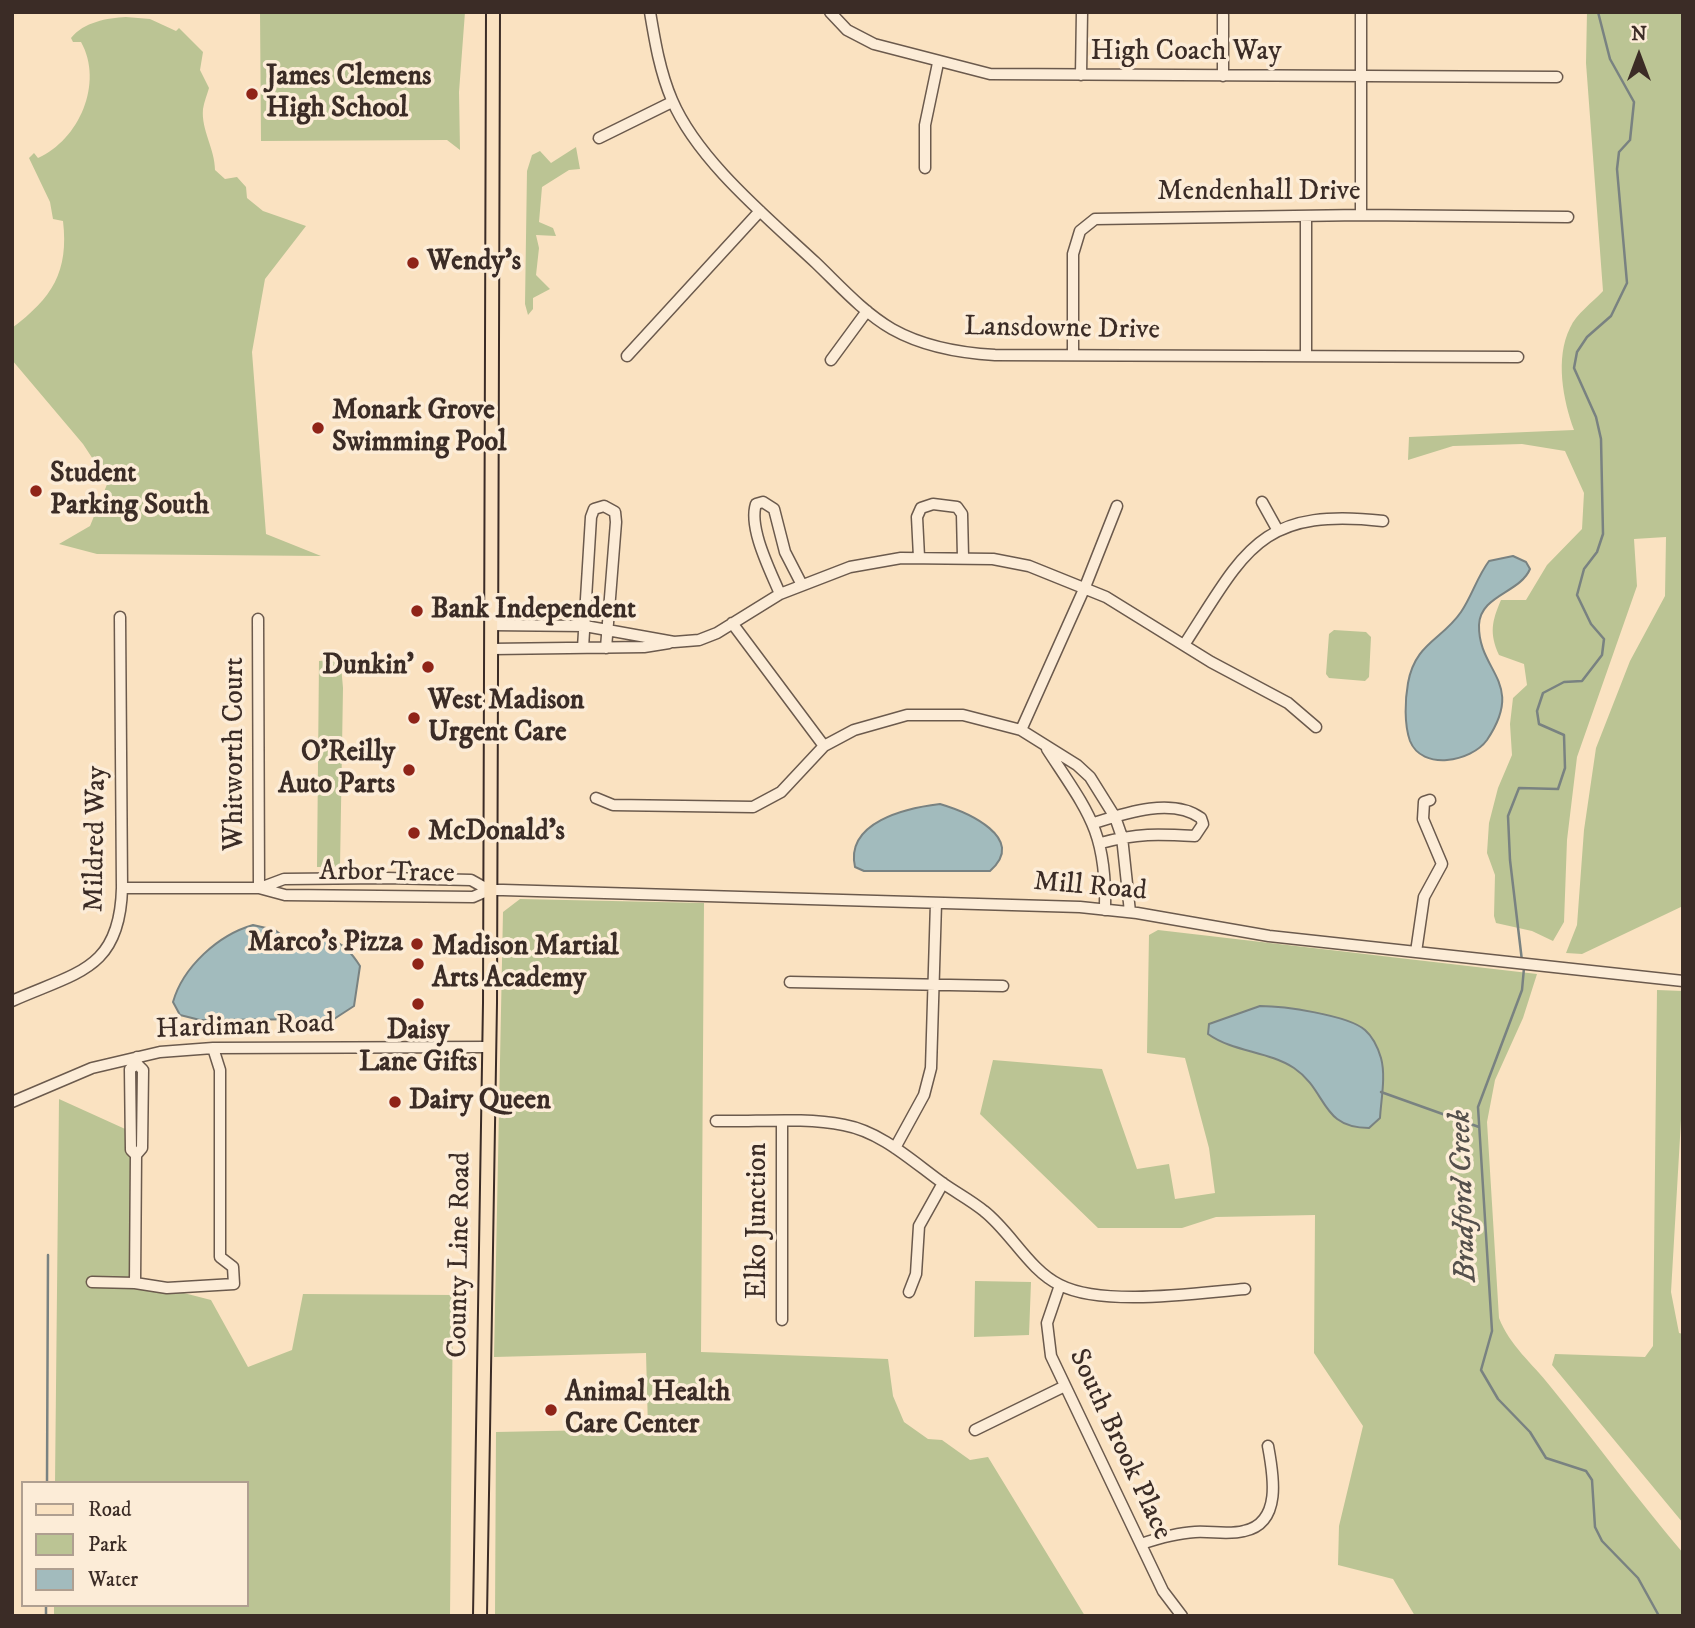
<!DOCTYPE html>
<html>
<head>
<meta charset="utf-8">
<style>
  body { margin:0 }
  #map { position:relative; width:1695px; height:1628px; overflow:hidden; background:#fae2c1; font-family:"IM FELL DW Pica",serif }
  canvas { display:block }
  .frame { position:absolute; inset:0; border:14px solid #3b2c26; pointer-events:none }
  .legend { position:absolute; left:21px; top:1481px; width:228px; height:126px; box-sizing:border-box; background:#fcecd7; border:2px solid #af9f90; margin:0; padding:9px 12px; list-style:none; font-size:21px; color:#3b2c26 }
  .legend li { display:flex; align-items:center; gap:14px; height:35px }
  .legend b { width:35px; border:2px solid #af9f90 }
  .north { position:absolute; left:1604px; top:21px; width:70px; height:70px; -webkit-text-stroke:5px #fcecd7; paint-order:stroke; rotate:0deg; font-size:19px; font-weight:700; line-height:28px; text-align:center; color:#3b2c26 }
  .north::after { content:''; display:block; margin:auto; width:24px; height:32px; background:#3b2c26; clip-path:polygon(50% 0,100% 100%,50% 72%,0 100%) }
</style>
</head>
<body>
<div id="map">
<canvas width="1695" height="1628"></canvas>
<div class="frame"></div>
<ul class="legend">
<li><b style="height:9px;background:#fae2c1"></b>Road</li>
<li><b style="height:19px;background:#bbc494"></b>Park</li>
<li><b style="height:19px;background:#a2bbbd"></b>Water</li>
</ul>
<div class="north">N</div>
</div>
<script>
const ctx = document.querySelector('canvas').getContext('2d');
ctx.lineJoin = 'round';
function paint(path, color) {
  ctx.fillStyle = color;
  ctx.fill(path, 'evenodd');
}
function strokePath(path, color, width, dash) {
  ctx.strokeStyle = color;
  ctx.lineWidth = width;
  ctx.lineCap = dash ? 'butt' : 'round';
  ctx.setLineDash(dash || []);
  ctx.stroke(path);
}
function write(font, color, halo, rows, align = 'center') {
  ctx.font = font + ' "IM FELL DW Pica",serif';
  ctx.lineWidth = 7;
  ctx.setLineDash([]);
  ctx.textBaseline = 'middle';
  ctx.strokeStyle = halo;
  ctx.fillStyle = color;
  for (const [text, x, y, turn = 0] of rows) {
    ctx.save();
    ctx.translate(x, y);
    ctx.rotate((+turn || 0) * Math.PI / 180);
    ctx.textAlign = isNaN(turn) ? turn : align;
    if (halo) ctx.strokeText(text, 0, 0);
    ctx.fillText(text, 0, 0);
    ctx.restore();
  }
}
paint(new Path2D(`
  M260 12H465L459 92 460 150 447 140 261 141Z
  M1587 12H1683V906L1582 954 1566 953 1577 925 1584 830 1596 748 1630 661 1665 596 1666 537 1634 539 1637 586 1577 757 1567 840 1564 922 1553 941 1532 931 1496 923 1494 916 1495 875 1487 853 1489 823 1498 788 1512 755 1510 724 1513 698 1527 685 1524 664 1499 655C1489 633 1492 621 1501 600H1526L1547 565 1582 529 1584 493 1565 451 1522 444 1453 446 1408 460 1409 437 1574 430C1563 400 1555 358 1570 328 1576 314 1593 302 1603 291L1586 63Z
  M126 17 150 19 176 31 179 28 203 52 200 70 209 88C207 95 204 102 203 109 201 130 215 149 215 170L225 179 237 177 246 187 247 198 263 211 306 226 265 279 252 352 266 534 321 556 97 554 59 544 90 526 108 482 83 444 12 360V328C52 298 69 272 63 221L53 219 50 202 29 158 34 153 38 158C79 140 104 83 81 42H73L71 38C84 22 107 18 126 17Z
  M576 147 580 169 569 170 542 187 539 222 553 228 556 236 536 235 539 248 536 275 550 289 533 298V309L528 315 525 304 527 171 532 155 540 151 551 163Z
  M1334 630 1366 632 1371 637 1369 677 1365 681 1329 678 1326 674 1329 634Z
  M330 660 341 665 343 688 340 867H317L319 661Z
  M520 899 704 903 701 1352 888 1359 893 1396 904 1422 928 1439 942 1440 970 1460 988 1457 1085 1616H495L496 1432 648 1429 646 1353 494 1357 503 912Z
  M1158 930 1537 974 1523 1018 1495 1080 1487 1122 1499 1318C1510 1346 1532 1363 1550 1386 1595 1441 1637 1499 1683 1553V1616H1415L1393 1579 1338 1565 1339 1526 1363 1426 1314 1353 1315 1215 1216 1217 1182 1228H1098L980 1114 993 1060 1102 1069 1137 1169 1169 1164 1175 1199 1215 1193 1209 1148 1185 1058 1147 1053 1149 935Z
  M1657 990 1683 991V1086L1671 1292 1679 1333 1683 1334V1523L1552 1365 1555 1354 1645 1357 1653 1346Z
  M59 1099 134 1133 137 1281 211 1300 248 1367 292 1350 303 1294 453 1295 450 1616H54V1605H247V1483H55Z
  M975 1281 1031 1282 1029 1335 974 1337Z`), '#bbc494');
const water = new Path2D(`
  M1513 556 1526 562 1530 569C1520 593 1480 595 1479 625 1478 672 1526 682 1487 740 1471 762 1422 771 1410 741 1404 724 1405 700 1408 683 1415 643 1442 640 1461 612 1472 596 1477 577 1489 561Z
  M940 804C967 812 1028 838 990 871H864L855 867C845 822 906 808 940 804Z
  M253 925 275 930 300 950C328 933 343 939 360 966L354 1006 334 1019 200 1020 180 1015 173 1002C183 967 218 935 253 925Z
  M1260 1006C1283 1006 1348 1015 1365 1030 1373 1037 1378 1048 1381 1058 1386 1076 1381 1100 1380 1118L1369 1128C1320 1128 1328 1091 1294 1068 1268 1051 1233 1052 1208 1034L1209 1024Z`);
paint(water, '#a2bbbd');
strokePath(water, '#798281', 2);
strokePath(new Path2D(`
  M1522 961 1510 860 1508 816 1519 788 1558 789 1565 768 1564 735 1539 724 1537 711 1543 693 1564 682 1582 681 1602 655 1604 639 1591 624 1577 595 1584 569 1597 552 1603 534 1601 439 1596 417 1574 368 1577 352 1587 337 1611 316 1627 283 1617 169 1619 152 1630 140 1634 102 1610 59 1598 12
  M1524 968 1522 990 1478 1107 1492 1331 1481 1370 1498 1399 1530 1432 1546 1458 1586 1471 1592 1480 1595 1527 1602 1541 1638 1578 1659 1616
  M1381 1092 1479 1127
  M47 1483 48 1255
  M46 1616V1605`), '#798281', 2.5);
const minor = new Path2D(`
  M650 12C655 42 660 72 672 100 698 161 768 218 816 263 840 286 863 312 892 329 924 347 959 353 995 355L1518 357
  M830 12 847 30 874 44 990 74 1557 77
  M1081 75 1082 12
  M1223 76V15
  M599 138 672 102
  M925 168V125L938 63
  M1361 215V12
  M1306 216V356
  M1073 355V254L1080 231 1095 219 1361 215 1568 217
  M627 356 760 211
  M831 360 867 311
  M1262 502 1277 529
  M919 557 917 517 921 508 933 504 957 507 962 514 963 557
  M780 594C771 572 748 528 756 504L763 502 774 509 785 552 802 585
  M258 619 259 888
  M732 623 824 746
  M492 625 585 626 674 642 699 640 717 633 780 594 850 567 901 558 993 559 1029 566 1106 597 1211 662 1288 703 1316 727
  M1184 645C1245 551 1259 507 1383 521
  M583 648 591 517 594 509 604 506 615 512 616 522 606 648
  M492 649 644 647 669 643
  M1021 730 1085 587 1117 506
  M1047 749C1088 812 1107 831 1105 910
  M596 798 613 805 753 807 781 792 824 746 854 730 907 715H963L1021 730 1077 765 1090 777 1115 817 1122 837 1130 912
  M1094 823C1125 813 1172 797 1201 818L1203 824 1195 836C1158 834 1137 833 1101 843
  M122 888H259L285 895 473 897 489 890H503L1080 907 1137 913 1269 936 1683 981
  M260 888 284 879 386 878 471 880 489 890
  M1416 952 1424 897 1442 864 1423 819 1424 802 1430 800
  M790 982 1003 986
  M12 1001C77 972 120 970 122 888L120 617
  M137 1057V1064L143 1070 142 1148 136 1155 131 1150 130 1069 137 1064
  M12 1102 92 1068 160 1052 213 1048 489 1047
  M716 1121C758 1122 803 1117 844 1125 882 1132 913 1162 944 1184 957 1193 972 1201 984 1211 1011 1232 1029 1270 1060 1285 1103 1307 1197 1293 1245 1289
  M782 1122V1320
  M895 1148 924 1095 931 1068 936 903
  M92 1282 135 1283 136 1155
  M135 1283 167 1288 234 1284 233 1267 220 1257V1070L213 1048
  M1060 1285 1047 1323 1051 1356 1163 1591 1182 1616
  M909 1292 916 1274 919 1226 943 1183
  M975 1430 1065 1386
  M1141 1544C1159 1538 1176 1533 1195 1532 1211 1531 1229 1535 1244 1531 1283 1523 1273 1473 1268 1446`);
const major = new Path2D(`
  M480 1616 490 1003 493 12`);
strokePath(minor, '#6b5a4d', 13);
strokePath(major, '#3b2c26', 16);
strokePath(minor, '#fcecd7', 10);
strokePath(major, '#fae2c1', 12);
for (const [x, y, r, color] of [
  [252,94,7,"#8f2418"],
  [413,263,7,"#8f2418"],
  [318,428,7,"#8f2418"],
  [36,491,7,"#8f2418"],
  [417,611,7,"#8f2418"],
  [428,667,7,"#8f2418"],
  [414,718,7,"#8f2418"],
  [409,770,7,"#8f2418"],
  [414,833,7,"#8f2418"],
  [417,944,7,"#8f2418"],
  [418,964,7,"#8f2418"],
  [418,1004,7,"#8f2418"],
  [395,1102,7,"#8f2418"],
  [551,1410,7,"#8f2418"]
]) {
  const dot = new Path2D();
  dot.arc(x, y, r, 0, 2 * Math.PI);
  ctx.fillStyle = color;
  ctx.fill(dot);
  strokePath(dot, '#fcecd7', 2.5);
}
write('28px', '#3b2c26', '#fcecd7', [
  ["High Coach Way",1186,53],
  ["Mendenhall Drive",1259,193],
  ["Lansdowne Drive",1062,330,1],
  ["Whitworth Court",236,754,-90],
  ["Mildred Way",97,839,-89],
  ["Arbor Trace",387,874,1],
  ["Mill Road",1090,888,5],
  ["Hardiman Road",245,1028,-2],
  ["Elko Junction",759,1221,-90],
  ["County Line Road",461,1255,-89],
  ["South Brook Place",1119,1445,65]
]);
write('bold 28px', '#3b2c26', '#fcecd7', [
  ["James Clemens",266,78],
  ["High School",266,110],
  ["Wendy's",427,263],
  ["Monark Grove",332,412],
  ["Swimming Pool",332,444],
  ["Student",50,475],
  ["Parking South",50,507],
  ["Bank Independent",431,611],
  ["Dunkin'",414,667,"right"],
  ["West Madison",428,702],
  ["Urgent Care",428,734],
  ["O'Reilly",395,754,"right"],
  ["Auto Parts",395,786,"right"],
  ["McDonald's",428,833],
  ["Marco's Pizza",403,944,"right"],
  ["Madison Martial",432,948],
  ["Arts Academy",432,980],
  ["Daisy",418,1032,"center"],
  ["Lane Gifts",418,1064,"center"],
  ["Dairy Queen",409,1102],
  ["Animal Health",565,1394],
  ["Care Center",565,1426]
], 'left');
write('italic 30px', '#55504c', '#fcecd7', [
  ["Bradford Creek",1465,1196,-92]
]);
</script>
</body>
</html>
